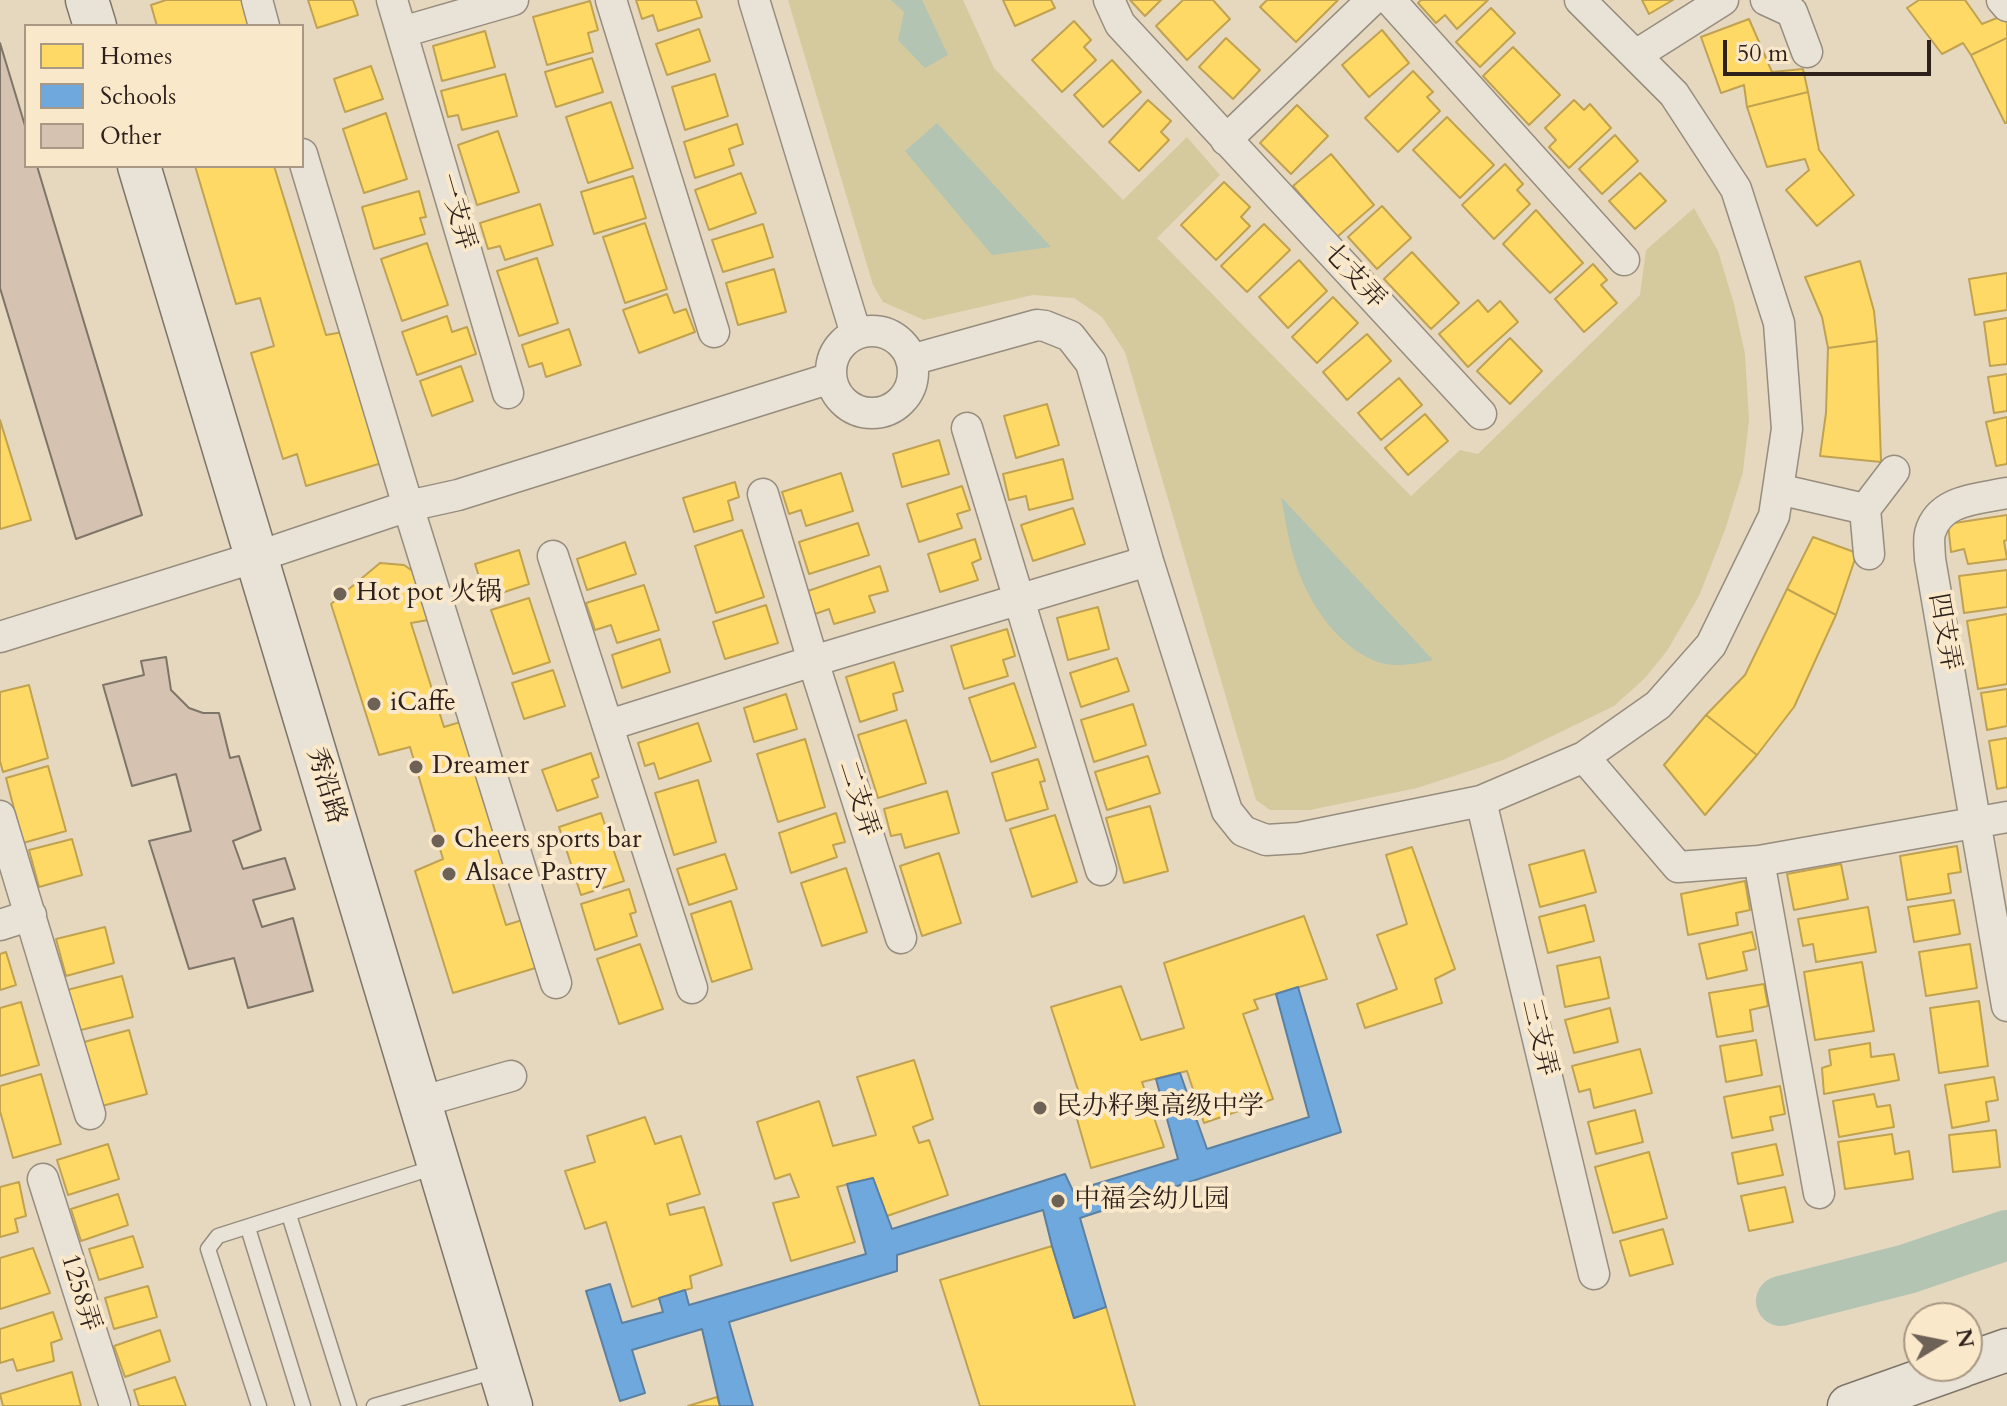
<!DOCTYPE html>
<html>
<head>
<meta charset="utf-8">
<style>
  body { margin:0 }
  #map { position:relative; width:2007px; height:1406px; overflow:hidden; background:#e6d8be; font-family:Cardo,serif }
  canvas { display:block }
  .legend { position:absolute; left:24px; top:24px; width:280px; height:144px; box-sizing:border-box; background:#fae8ca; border:2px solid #a89884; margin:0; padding:10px 14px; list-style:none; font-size:24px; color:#2e211c }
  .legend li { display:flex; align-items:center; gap:16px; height:40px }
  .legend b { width:40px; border:2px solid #a89884 }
  .north { position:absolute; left:1903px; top:1302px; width:80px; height:80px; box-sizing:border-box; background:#fae8ca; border:2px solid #a89884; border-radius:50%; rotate:80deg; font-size:22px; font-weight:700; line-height:32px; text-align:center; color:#2e211c }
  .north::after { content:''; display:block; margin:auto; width:28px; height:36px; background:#6e6155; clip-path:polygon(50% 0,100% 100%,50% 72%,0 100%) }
  .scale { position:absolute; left:1723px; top:40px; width:208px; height:36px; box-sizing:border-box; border:4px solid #2e211c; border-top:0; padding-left:10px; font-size:24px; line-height:28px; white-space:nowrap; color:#2e211c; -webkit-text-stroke:6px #fae8ca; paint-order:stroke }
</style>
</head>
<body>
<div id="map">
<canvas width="2007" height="1406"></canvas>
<ul class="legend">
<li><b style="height:22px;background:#ffd966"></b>Homes</li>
<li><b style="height:22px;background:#6fa8dc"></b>Schools</li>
<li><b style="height:22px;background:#d5c2b1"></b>Other</li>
</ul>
<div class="north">N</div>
<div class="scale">50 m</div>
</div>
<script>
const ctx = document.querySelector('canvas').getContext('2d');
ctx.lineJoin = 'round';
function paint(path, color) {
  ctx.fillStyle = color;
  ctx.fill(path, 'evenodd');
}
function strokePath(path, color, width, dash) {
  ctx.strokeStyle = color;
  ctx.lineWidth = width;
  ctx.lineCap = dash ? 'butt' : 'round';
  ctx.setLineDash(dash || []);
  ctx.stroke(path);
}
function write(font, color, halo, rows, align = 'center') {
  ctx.font = font + ' Cardo,"Noto Serif SC",serif';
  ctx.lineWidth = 8;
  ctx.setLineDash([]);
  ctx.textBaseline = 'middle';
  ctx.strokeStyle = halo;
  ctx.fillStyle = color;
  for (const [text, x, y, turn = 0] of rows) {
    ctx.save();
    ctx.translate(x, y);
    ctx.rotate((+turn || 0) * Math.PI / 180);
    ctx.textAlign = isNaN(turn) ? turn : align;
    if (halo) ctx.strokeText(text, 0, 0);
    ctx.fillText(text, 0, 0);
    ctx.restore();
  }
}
paint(new Path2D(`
  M788 0H963L994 68 1123 200 1187 137 1220 175 1157 238 1411 496 1460 450 1478 454 1640 295 1646 250 1694 208 1718 251 1734 304 1745 354 1749 420 1743 472 1725 530 1699 596 1667 651 1645 678 1614 706 1503 760 1417 788 1310 810H1270L1256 800 1125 352 1102 317 1074 298 1033 295 924 320 883 302 873 285Z`), '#d4ca9e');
paint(new Path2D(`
  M891 0H922L948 55 925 68 898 40 904 12Z
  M937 123 1051 247 992 255 905 151Z
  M1281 497 1433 660C1416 664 1395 668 1378 662 1336 647 1306 599 1294 558 1288 539 1285 517 1281 497Z`), '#b3c4b3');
const homes = new Path2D(`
  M166 0H248L249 26H157L151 5Z
  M308 0H353L358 15 317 28Z
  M636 0H696L702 17 658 31 653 15 642 19Z
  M1003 0H1051L1055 8 1015 26Z
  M1130 0H1161L1145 16Z
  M1183 0H1213L1230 19 1187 60 1156 26Z
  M1267 0H1338L1296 42 1260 7Z
  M1421 0H1488L1457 29 1445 15 1436 23 1418 3Z
  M1642 0H1673L1649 14Z
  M1919 0H1965L1982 24 2007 14V38L1971 55 1963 43 1942 54 1907 8Z
  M590 1 598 30 588 33 593 52 547 65 533 17Z
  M1491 8 1515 33 1480 67 1456 42Z
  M1749 19 1772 72 1803 69 1808 92 1747 107 1744 85 1721 93 1701 37Z
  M1074 21 1091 40 1084 47 1096 60 1062 92 1032 60Z
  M699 29 710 61 667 75 656 44Z
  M1382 30 1409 63 1369 97 1342 65Z
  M485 31 495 67 442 81 433 46Z
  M1226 38 1260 70 1233 99 1199 67Z
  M2007 38V123H2005L1971 55Z
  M1513 47 1560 95 1529 125 1483 76Z
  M592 58 603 92 556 107 545 72Z
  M1112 60 1141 92 1103 127 1074 95Z
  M371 66 383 99 345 112 334 79Z
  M1413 71 1433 92 1427 97 1440 111 1398 152 1365 118Z
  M505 74 517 116 462 130 458 115 448 117 441 91Z
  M715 74 728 116 685 130 672 87Z
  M1808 92 1819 150 1854 195 1817 226 1786 190 1809 170 1805 159 1767 167 1747 107Z
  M1148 100 1171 121 1161 132 1169 140 1139 171 1109 142Z
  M1574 100 1584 110 1590 104 1611 128 1569 168 1549 147 1556 140 1545 128Z
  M611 102 633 168 588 183 566 117Z
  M1297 105 1328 136 1291 174 1260 143Z
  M386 113 407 179 364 193 343 129Z
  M1447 117 1494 165 1460 198 1413 150Z
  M737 124 743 144 729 149 734 165 695 178 684 142Z
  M498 131 519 192 477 205 458 145Z
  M1615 135 1638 161 1602 194 1579 169Z
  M1331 154 1374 205 1337 237 1293 186Z
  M1505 164 1523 184 1517 190 1530 204 1494 239 1462 205Z
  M195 166H274L326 335 349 331 385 462 306 486 297 454 283 459 251 353 274 346 260 298 236 304Z
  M741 173 756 213 709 230 695 190Z
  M1640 173 1666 201 1635 229 1609 201Z
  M633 176 646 218 594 234 581 192Z
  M1224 182 1250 207 1241 217 1250 226 1216 260 1181 225Z
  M419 191 426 217 420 218 425 234 374 249 362 207Z
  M540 204 553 245 505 260 500 246 488 249 480 223Z
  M1382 206 1411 238 1377 269 1348 237Z
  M1536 210 1583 263 1550 293 1503 244Z
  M645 223 667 289 625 303 603 237Z
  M763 224 773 257 723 272 712 240Z
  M1264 224 1290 250 1247 292 1221 266Z
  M427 243 448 305 402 321 381 259Z
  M1412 252 1459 303 1431 329 1384 279Z
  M537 258 558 323 519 336 497 271Z
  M1299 260 1327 291 1288 328 1259 297Z
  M1860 261 1874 311 1877 341 1828 348 1822 317 1805 277Z
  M1593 264 1607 280 1601 285 1617 303 1584 332 1555 299Z
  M774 269 786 312 738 325 726 283Z
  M2007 273V310L1975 315 1969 279Z
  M667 294 674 313 686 309 695 332 639 353 623 310Z
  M1333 297 1358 323 1317 363 1292 337Z
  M1478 300 1488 312 1500 301 1518 322 1468 367 1439 334Z
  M447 316 452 332 467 327 476 354 417 375 402 332Z
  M2007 318V364L1990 366 1984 322Z
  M569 329 581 365 546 377 542 363 529 367 522 345Z
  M1367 334 1391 361 1347 400 1323 372Z
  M1510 338 1542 371 1510 404 1477 371Z
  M1877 341 1881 462 1820 456 1826 413 1828 348Z
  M461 366 473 401 432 416 420 381Z
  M2007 374V411L1994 413 1988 377Z
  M1399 378 1422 405 1381 440 1358 413Z
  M1047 404 1059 445 1016 458 1004 416Z
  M1425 414 1448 441 1408 475 1385 448Z
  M2007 417V464L1996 466 1986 422Z
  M0 420 31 520 0 529Z
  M939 440 949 474 902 487 893 454Z
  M1063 459 1073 499 1029 510 1026 496 1009 500 1003 474Z
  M841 473 853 511 806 526 801 510 789 514 782 492Z
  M735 482 739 497 728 501 733 520 694 532 683 498Z
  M962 486 970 510 957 514 962 528 919 542 907 504Z
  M1073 508 1085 544 1033 561 1021 525Z
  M2007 515V540L2004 541 2007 559 1968 564 1964 549 1951 552 1948 524Z
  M858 523 869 555 809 574 799 542Z
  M742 530 764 597 716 613 695 546Z
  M1813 537 1857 553 1836 615 1787 589Z
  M975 539 981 559 972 563 978 580 940 592 928 554Z
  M625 542 636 574 587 590 577 559Z
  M519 550 529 584 486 598 475 564Z
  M380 563 404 565 414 572 428 620 411 623 444 727 467 720 507 864 489 871 506 925 526 919 542 966 453 993 415 871 443 859 410 747 379 755 331 604Z
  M880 566 888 591 869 596 875 612 834 624 829 609 815 614 808 591Z
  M2007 570V607L1964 613 1959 576Z
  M644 585 659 630 617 643 611 625 595 630 586 603Z
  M1787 589 1836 615 1794 707 1757 755 1706 715 1745 675Z
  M529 598 550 662 513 674 491 610Z
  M766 605 778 643 725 659 713 622Z
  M1098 607 1109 649 1068 660 1057 618Z
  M2007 614V684L1978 689 1967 621Z
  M1007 629 1015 656 1003 660 1008 676 964 689 951 646Z
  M660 639 670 672 622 688 612 655Z
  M1117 658 1129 691 1081 707 1070 673Z
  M894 662 903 691 893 694 897 710 860 722 846 677Z
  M553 670 565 706 524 719 512 683Z
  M1014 683 1036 747 991 762 969 698Z
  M29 685 48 758 3 772 0 761V692Z
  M2007 689V726L1987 730 1981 693Z
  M786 694 797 729 754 742 744 708Z
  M1133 704 1146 745 1094 762 1081 720Z
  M1706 715 1757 755 1705 815 1664 765Z
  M906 720 926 783 878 798 858 735Z
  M698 723 711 761 659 779 654 763 645 766 638 743Z
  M2007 738V787L1997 789 1989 741Z
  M805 739 825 807 778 822 757 754Z
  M591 753 599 777 592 780 598 797 557 811 542 770Z
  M1148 756 1160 793 1107 810 1095 772Z
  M1038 759 1045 781 1040 782 1048 809 1006 821 992 773Z
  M48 766 66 831 23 843 6 778Z
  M698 780 716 842 674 855 655 793Z
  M947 791 959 833 905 848 901 834 891 836 884 809Z
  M1150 806 1168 871 1124 883 1106 818Z
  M601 813 624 881 581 895 559 827Z
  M836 813 845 842 833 845 837 857 791 873 779 833Z
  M1055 815 1077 882 1032 897 1010 829Z
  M72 839 82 875 39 887 29 850Z
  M1957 846 1961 872 1948 874 1951 893 1907 900 1900 856Z
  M1412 847 1455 969 1435 979 1442 1003 1365 1028 1357 1004 1397 989 1377 935 1407 924 1386 855Z
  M1584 850 1596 892 1540 907 1529 865Z
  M939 853 961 923 922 936 900 866Z
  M725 854 737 889 689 905 677 869Z
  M1841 864 1848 899 1794 910 1787 874Z
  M846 868 867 932 822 946 801 883Z
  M1745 881 1750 910 1736 913 1738 925 1688 935 1681 894Z
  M629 889 636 912 630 914 637 936 595 950 581 904Z
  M1954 900 1960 934 1914 942 1908 907Z
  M731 901 752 969 712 982 691 914Z
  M1585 905 1594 941 1548 953 1539 917Z
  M1868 907 1876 952 1816 962 1813 944 1803 946 1798 919Z
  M1304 916 1327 979 1254 1000 1258 1009 1243 1014 1273 1099 1204 1123 1187 1071 1142 1082 1164 1147 1091 1168 1071 1098 1080 1096 1051 1007 1121 986 1141 1040 1184 1028 1164 963Z
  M105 927 114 963 66 976 56 939Z
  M1752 932 1756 949 1743 952 1747 970 1707 979 1699 944Z
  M640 944 663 1009 619 1024 597 959Z
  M1970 944 1977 988 1926 996 1919 952Z
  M6 952 16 985 0 990V954Z
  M1600 957 1609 998 1565 1007 1557 966Z
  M1862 962 1874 1031 1815 1040 1804 972Z
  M122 976 133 1017 77 1031 67 990Z
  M1764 984 1768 1006 1750 1010 1753 1031 1717 1037 1709 993Z
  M1979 1001 1988 1066 1939 1073 1930 1008Z
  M21 1002 39 1065 0 1076V1008Z
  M1610 1008 1618 1042 1574 1053 1565 1020Z
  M129 1030 147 1094 102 1106 84 1042Z
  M1756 1040 1762 1075 1726 1082 1720 1046Z
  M1870 1043 1871 1057 1894 1054 1899 1080 1824 1094 1822 1068 1831 1065 1829 1050Z
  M1640 1049 1652 1093 1594 1108 1590 1089 1579 1092 1572 1066Z
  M914 1060 933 1119 913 1127 919 1143 929 1140 948 1195 887 1216 873 1178 837 1187 855 1242 791 1261 773 1203 799 1197 790 1174 775 1179 757 1122 819 1101 833 1146 876 1135 857 1077Z
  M41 1074 61 1144 13 1158 0 1111V1086Z
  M1994 1077 1998 1100 1986 1102 1989 1121 1952 1128 1945 1085Z
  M1780 1086 1785 1114 1770 1117 1773 1130 1732 1138 1724 1097Z
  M1874 1094 1877 1107 1890 1105 1894 1127 1839 1137 1833 1101Z
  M1635 1110 1643 1142 1596 1154 1588 1122Z
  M645 1117 655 1144 681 1136 700 1194 667 1204 670 1215 704 1207 722 1265 690 1276 692 1288 632 1307 606 1222 585 1229 565 1171 595 1162 587 1136Z
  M1996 1130 2000 1167 1953 1172 1949 1135Z
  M1892 1134 1895 1154 1909 1151 1913 1179 1845 1189 1838 1142Z
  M108 1144 119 1179 68 1195 57 1160Z
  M1776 1144 1783 1175 1738 1184 1732 1153Z
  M1649 1152 1667 1218 1613 1233 1595 1167Z
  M19 1182 26 1216 15 1219 18 1232 0 1237V1187Z
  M1785 1187 1793 1222 1749 1231 1741 1196Z
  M118 1194 128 1225 81 1241 71 1209Z
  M1663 1229 1673 1264 1630 1276 1620 1241Z
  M133 1236 143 1267 99 1280 89 1249Z
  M1052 1246 1074 1318 1106 1307 1135 1406H980L940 1280Z
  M33 1248 50 1293 0 1309V1258Z
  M148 1286 157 1317 114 1329 105 1298Z
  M53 1312 62 1339 51 1343 54 1361 17 1371 13 1359 0 1363V1329Z
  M160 1330 170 1361 125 1377 114 1346Z
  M72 1372 81 1406H3L0 1394Z
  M175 1377 186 1406H139L134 1390Z
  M717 1397 720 1406H688Z`);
paint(homes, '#ffd966');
strokePath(homes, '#c0a250', 2);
const schools = new Path2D(`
  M1298 987 1341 1132 1080 1218 1106 1307 1074 1318 1052 1246 1043 1210 897 1255V1271L729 1322 753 1406H720L702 1329 632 1350 645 1393 620 1401 586 1291 610 1284 622 1323 663 1312 659 1298 685 1290 689 1305 866 1254 847 1184 873 1178 892 1229 1065 1174 1073 1191 1178 1159 1156 1079 1180 1073 1207 1149 1309 1117 1276 994Z`);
paint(schools, '#6fa8dc');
strokePath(schools, '#5c80a2', 2);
strokePath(new Path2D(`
  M1781 1301 1907 1269 2007 1235`), '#b3c4b3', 50);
const building = new Path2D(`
  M0 43 26 129V166H37L142 515 76 539 0 288Z
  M166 657 171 690 189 708 203 713H219L230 758 239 756 261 830 233 841 243 869 285 858 295 889 253 900 262 927 293 918 313 991 248 1008 234 958 189 969 149 841 191 831 176 774 132 786 103 685 144 675 141 661Z`);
paint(building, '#d5c2b1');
strokePath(building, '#7e7568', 2);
const lane = new Path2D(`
  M289 1215 349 1406
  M248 1228 303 1406
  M259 1406 208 1249 218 1236 435 1167
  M374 1406 496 1371`);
const street = new Path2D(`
  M257 0 264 26
  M392 0 508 393
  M611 0 714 332
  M754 0 856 334
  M1109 0 1120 24 1481 414
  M1390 0 1624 260
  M1766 0 1792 12 1807 52
  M2002 0 2007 6
  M402 32 513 0
  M1636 55 1723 0
  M1226 140 1372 0
  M302 154 408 506 556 983
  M831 372a41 41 0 1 1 82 0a41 41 0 1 1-82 0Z
  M911 360 1037 325 1045 326 1070 336 1091 363 1148 561 1227 811 1243 831 1266 840 1299 838 1481 801 1584 757 1658 705 1711 645 1774 516 1787 429 1779 323 1736 189 1674 94 1580 0
  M967 428 1101 870
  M1778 489 1865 509
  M2007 493C1979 499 1939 499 1930 533 1928 541 1930 551 1930 559L2007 1006
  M763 494 813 661 901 938
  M1869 554 1865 509 1894 471
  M553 556 692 988
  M0 637 256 557 408 506 458 495 831 378
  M609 725 813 661 1148 561
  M1584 757 1678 867 1759 861 2007 817
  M1481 801 1594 1274
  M0 816 90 1114
  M1759 861 1819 1193
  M0 925 31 915
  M420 1102 511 1076
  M43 1179 115 1406`);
const secondary = new Path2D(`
  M87 0 95 26
  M139 166 511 1406
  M1967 1364 2007 1350
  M1849 1406 1962 1366`);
strokePath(lane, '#978d7e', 17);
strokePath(street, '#978d7e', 33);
strokePath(secondary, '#7e7568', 45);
strokePath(lane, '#e9e2d6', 14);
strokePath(street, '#e9e2d6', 30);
strokePath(secondary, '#e9e2d6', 42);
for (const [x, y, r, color] of [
  [340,594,8,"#6e6155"],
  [374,704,8,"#6e6155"],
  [416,767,8,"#6e6155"],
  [438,841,8,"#6e6155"],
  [449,874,8,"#6e6155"],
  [1040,1108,8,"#6e6155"],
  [1058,1201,8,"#6e6155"]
]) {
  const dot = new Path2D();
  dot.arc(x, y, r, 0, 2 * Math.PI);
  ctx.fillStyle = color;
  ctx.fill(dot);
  strokePath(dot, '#fae8ca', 3);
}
write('26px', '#2e211c', '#fae8ca', [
  ["一支弄",455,212,74],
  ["七支弄",1353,277,47],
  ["四支弄",1943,632,80],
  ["秀沿路",325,786,73],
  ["二支弄",857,799,72],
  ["三支弄",1538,1038,77],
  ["1258弄",79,1293,73]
]);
write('26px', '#2e211c', '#fae8ca', [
  ["Hot pot 火锅",356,594],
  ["iCaffe",390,704],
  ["Dreamer",432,767],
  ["Cheers sports bar",454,841],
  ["Alsace Pastry",465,874],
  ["民办籽奥高级中学",1056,1108],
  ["中福会幼儿园",1074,1201]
], 'left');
</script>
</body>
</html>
